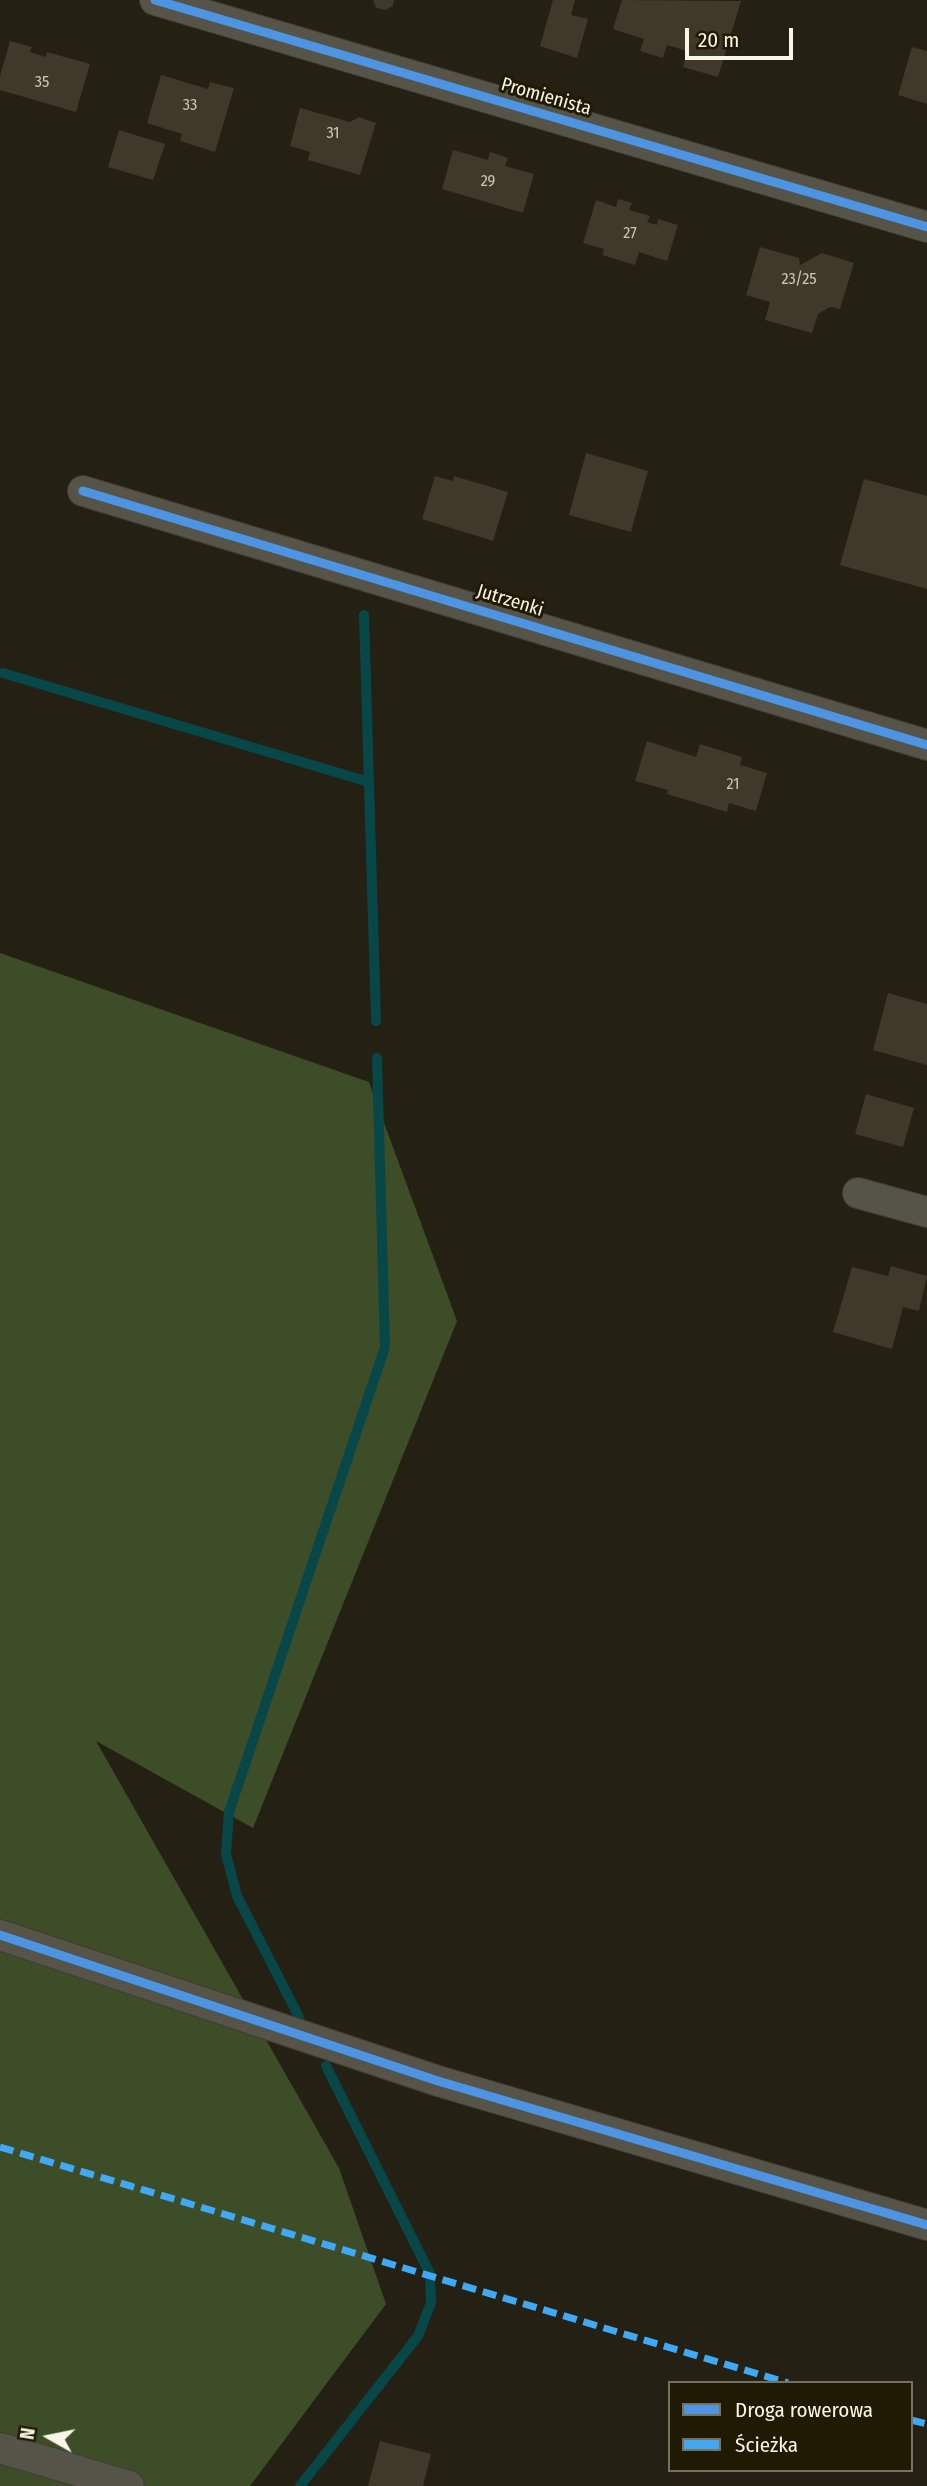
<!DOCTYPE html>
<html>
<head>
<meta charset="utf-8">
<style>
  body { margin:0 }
  #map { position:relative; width:927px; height:2486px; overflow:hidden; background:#242013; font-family:"Fira Sans Condensed",sans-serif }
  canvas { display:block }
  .legend { position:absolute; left:668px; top:2381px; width:245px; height:91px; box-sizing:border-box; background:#201a04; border:2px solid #77725f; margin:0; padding:9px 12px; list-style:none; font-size:21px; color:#f9f5e7 }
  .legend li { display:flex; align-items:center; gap:14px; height:35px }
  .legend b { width:35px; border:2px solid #77725f }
  .north { position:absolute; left:14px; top:2402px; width:70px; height:70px; -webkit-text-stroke:5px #201a04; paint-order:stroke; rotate:279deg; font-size:19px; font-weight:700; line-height:28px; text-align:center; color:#f9f5e7 }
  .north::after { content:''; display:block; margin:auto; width:24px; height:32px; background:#f9f5e7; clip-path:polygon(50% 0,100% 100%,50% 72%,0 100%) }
  .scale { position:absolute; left:685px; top:28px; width:108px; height:32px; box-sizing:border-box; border:4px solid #f9f5e7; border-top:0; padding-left:9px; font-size:21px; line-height:24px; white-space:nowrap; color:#f9f5e7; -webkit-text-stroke:5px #201a04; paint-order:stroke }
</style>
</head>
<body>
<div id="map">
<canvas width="927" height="2486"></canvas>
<ul class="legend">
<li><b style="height:9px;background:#4d94e3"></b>Droga rowerowa</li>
<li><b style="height:9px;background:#3fa9f5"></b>Ścieżka</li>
</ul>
<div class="north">N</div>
<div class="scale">20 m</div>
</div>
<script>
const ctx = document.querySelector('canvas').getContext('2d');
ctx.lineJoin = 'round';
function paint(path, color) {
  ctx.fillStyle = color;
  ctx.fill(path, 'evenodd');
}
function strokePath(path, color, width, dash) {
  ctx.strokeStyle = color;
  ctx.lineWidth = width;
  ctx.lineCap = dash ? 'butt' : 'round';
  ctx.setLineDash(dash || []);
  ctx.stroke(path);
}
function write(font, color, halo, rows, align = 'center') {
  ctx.font = font + ' "Fira Sans Condensed",sans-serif';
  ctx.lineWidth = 6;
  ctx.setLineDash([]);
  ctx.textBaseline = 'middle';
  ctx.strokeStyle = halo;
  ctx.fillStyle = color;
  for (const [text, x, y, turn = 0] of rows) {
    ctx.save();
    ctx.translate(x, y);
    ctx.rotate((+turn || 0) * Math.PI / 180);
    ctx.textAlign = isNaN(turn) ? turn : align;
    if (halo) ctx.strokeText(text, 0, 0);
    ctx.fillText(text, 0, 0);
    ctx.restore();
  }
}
paint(new Path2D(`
  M0 953 369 1082 457 1321 253 1828 96 1741 339 2168 386 2304 250 2486H0Z`), '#3c4d27');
strokePath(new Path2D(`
  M364 615 376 1021
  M3 673 369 782
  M299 2017 237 1896 226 1854 229 1812 385 1347 377 1058
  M300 2486 418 2336 431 2303 430 2274 326 2066`), '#084747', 10);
paint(new Path2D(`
  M373 0H394L393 6 385 10 376 8Z
  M553 0H575L571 15 588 19 577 58 540 46Z
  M622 0 741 1 718 77 683 67 687 51 667 45 663 58 640 51 644 39 613 29Z
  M10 41 32 47 30 52 46 57 47 52 90 64 76 112 0 90V76Z
  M912 47 927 51V104L898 95Z
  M161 75 208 89 210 82 234 88 215 152 180 141 182 134 147 123Z
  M300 108 350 122 359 117 376 123 360 175 308 160 310 152 290 146Z
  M119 130 165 144 153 180 108 167Z
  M453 150 488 160 490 152 508 158 505 166 534 174 523 213 442 189Z
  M618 199 632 203 629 210 650 216 647 222 657 225 658 219 678 225 667 261 639 252 635 265 602 255 604 249 583 243 596 200 616 207Z
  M760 247 799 258 800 265 822 253 854 263 840 309 830 307 818 314 812 333 765 320 770 302 746 295Z
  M586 453 648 471 631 532 569 515Z
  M435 476 453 481 454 476 508 492 493 541 422 519Z
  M864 479 927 496V589L840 565Z
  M647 741 696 757 700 744 742 757 740 765 767 773 756 811 729 803 727 812 667 794 668 790 635 781Z
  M888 993 927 1004V1065L873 1050Z
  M866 1094 914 1108 903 1147 855 1134Z
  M891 1266 927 1276 919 1311 903 1307 892 1349 833 1332 852 1267 888 1276Z
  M380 2441 431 2454 423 2486H368Z`), '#403828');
const minor = new Path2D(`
  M155 0 927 227
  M83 491 927 745
  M858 1193 927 1212
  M0 1935 438 2081 927 2225
  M0 2448 129 2486`);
strokePath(minor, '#403c33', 32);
strokePath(minor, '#565349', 30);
strokePath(new Path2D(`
  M0 2147 788 2383
  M911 2420 927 2424`), '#3fa9f5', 7, [14, 7]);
strokePath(new Path2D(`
  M155 0 927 227
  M83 491 927 745
  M0 1935 438 2081 927 2225`), '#4d94e3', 9);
write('16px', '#cbc6b7', null, [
  ["35",42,83],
  ["33",190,106],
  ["31",333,134],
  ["29",488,182],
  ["27",630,234],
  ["23/25",799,280],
  ["21",733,785]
]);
write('19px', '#f9f5e7', '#201a04', [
  ["Promienista",546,97,16],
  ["Jutrzenki",510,601,17]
]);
</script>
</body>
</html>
